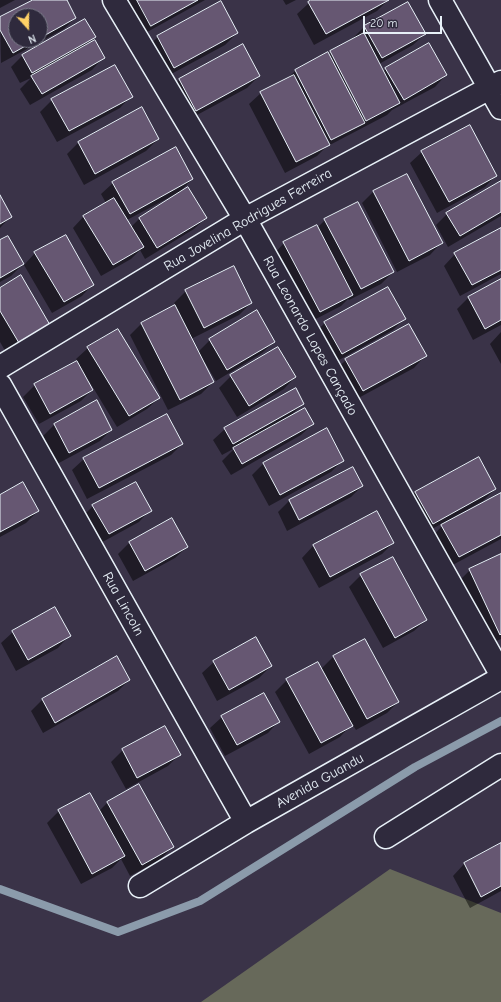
<!DOCTYPE html>
<html>
<head>
<meta charset="utf-8">
<style>
  body { margin:0 }
  #map { position:relative; width:501px; height:1002px; overflow:hidden; background:#3a3348; font-family:"Comic Neue",sans-serif }
  canvas { display:block }
  .north { position:absolute; left:8px; top:8px; width:40px; height:40px; box-sizing:border-box; background:#2f2a3d; border:1px solid #797a88; border-radius:50%; rotate:159deg; font-size:11px; font-weight:700; line-height:16px; text-align:center; color:#e8f1f8 }
  .north::after { content:''; display:block; margin:auto; width:14px; height:18px; background:#ffd166; clip-path:polygon(50% 0,100% 100%,50% 72%,0 100%) }
  .scale { position:absolute; left:363px; top:16px; width:79px; height:18px; box-sizing:border-box; border:2px solid #e8f1f8; border-top:0; padding-left:5px; font-size:12px; line-height:14px; white-space:nowrap; color:#e8f1f8; -webkit-text-stroke:3px #2f2a3d; paint-order:stroke }
</style>
</head>
<body>
<div id="map">
<canvas width="501" height="1002"></canvas>
<div class="north">N</div>
<div class="scale">20 m</div>
</div>
<script>
const ctx = document.querySelector('canvas').getContext('2d');
ctx.lineJoin = 'round';
function paint(path, color) {
  ctx.fillStyle = color;
  ctx.fill(path, 'evenodd');
}
function strokePath(path, color, width, dash) {
  ctx.strokeStyle = color;
  ctx.lineWidth = width;
  ctx.lineCap = dash ? 'butt' : 'round';
  ctx.setLineDash(dash || []);
  ctx.stroke(path);
}
function write(font, color, halo, rows, align = 'center') {
  ctx.font = font + ' "Comic Neue",sans-serif';
  ctx.lineWidth = 3;
  ctx.setLineDash([]);
  ctx.textBaseline = 'middle';
  ctx.strokeStyle = halo;
  ctx.fillStyle = color;
  for (const [text, x, y, turn = 0] of rows) {
    ctx.save();
    ctx.translate(x, y);
    ctx.rotate((+turn || 0) * Math.PI / 180);
    ctx.textAlign = isNaN(turn) ? turn : align;
    if (halo) ctx.strokeText(text, 0, 0);
    ctx.fillText(text, 0, 0);
    ctx.restore();
  }
}
paint(new Path2D(`
  M390 869 501 913V1002H201Z`), '#67695a');
paint(new Path2D(`
  M0 0H15L0 8Z
  M35 0H65L75 18 64 29 1 63 0 19ZM16 16H40V40H16Z
  M129 0H205L140 36 123 6Z
  M283 0H296L286 5Z
  M314 0H388L377 11 314 45 297 14 309 3Z
  M407 3 425 34 413 45 379 64 383 72 386 69 446 75 435 87 392 110 387 115 326 147 317 156 285 173 249 104 261 93 287 79 295 71 354 40 353 38 364 27Z
  M237 33 225 45 162 79 146 48 158 37Z
  M94 37 84 47 103 58 92 70 30 105 20 89 31 78 20 83 11 67 23 55Z
  M259 76 247 88 184 122 168 91 179 80Z
  M131 96 120 108 57 142 40 112 52 100Z
  M141 109 158 139 146 151 84 185 67 154 78 143Z
  M422 152 496 175 485 187 437 213 410 163Z
  M406 175 441 243 430 255 397 272 362 203 373 192Z
  M192 179 181 191 127 220 131 227 140 218H206L194 229 145 259 140 250 131 259 101 276 73 228 84 216 106 203 101 194 113 183Z
  M501 182V216L448 247 436 225 447 214Z
  M0 198 10 217 0 228Z
  M325 220 393 272 381 284 349 300 348 299 341 306 308 323 273 255 284 243 318 227Z
  M501 229V274L460 296 444 266 455 254Z
  M0 241 23 264 11 276 0 282Z
  M35 253 93 284 82 296 52 313 24 265Z
  M233 267 251 303 239 315 191 339 198 352 210 340 274 342 262 353 216 381 205 363 203 364 213 382 201 394 168 410 130 335 142 323 176 306 174 303 186 291Z
  M501 280V325L473 340 457 309 468 298Z
  M0 289 49 325 7 354 0 342Z
  M404 319 393 330 330 365 313 334 325 323Z
  M501 332V364L490 344Z
  M88 348 159 398 147 409 117 427 89 381 88 382 92 390 81 401 39 424 23 397 35 385 78 362 76 359Z
  M425 356 414 368 351 402 334 371 346 360Z
  M231 376 295 377 284 389 237 417 219 388Z
  M96 402 111 430 100 441 57 464 43 436 54 425Z
  M303 404 289 417 313 424 301 435 231 475 222 461 235 448 222 455 213 440 225 429Z
  M326 430 343 460 331 472 269 506 252 475 263 464Z
  M182 444 171 455 87 499 72 470 84 459Z
  M362 486 351 497 287 531 278 512 289 501Z
  M495 489 483 501 421 535 404 504 415 492Z
  M501 494V539L447 568 431 538 442 526Z
  M0 496 38 511 26 523 0 537Z
  M93 506 150 510 139 522 97 545 82 517Z
  M376 512 393 543 382 554 319 588 302 558 313 546Z
  M130 542 187 547 175 558 133 581 118 554Z
  M501 556V639L488 645 458 582 470 570Z
  M361 575 426 620 414 631 383 648 349 587Z
  M13 632 69 636 58 648 16 671 1 643Z
  M365 640 398 702 387 713 356 730 352 724 340 737 309 754 275 692 287 680 321 669 333 657Z
  M214 662 271 666 259 678 217 701 202 673Z
  M129 680 118 691 43 733 31 711 43 699Z
  M222 717 279 721 268 733 225 756 210 728Z
  M165 727 180 754 168 766 126 789 111 762 123 750Z
  M90 794 99 811 108 802 172 847 161 859 130 876 121 859 112 868 81 884 47 823 59 811Z
  M501 845V891L470 908 453 876 464 864Z`), '#0007');
strokePath(new Path2D(`
  M0 889 118 932 200 901 415 767 501 721`), '#8b9bab', 8);
const building = new Path2D(`
  M33 0H67L76 18 40 38V16H16V40H36L13 53 0 30V17Z
  M137 0H198L151 26Z
  M311 0H389L326 34 308 2Z
  M221 1 238 33 174 68 157 36Z
  M408 2 426 34 382 58 364 26Z
  M85 19 96 37 32 73 22 55Z
  M364 33 400 103 366 121 330 51Z
  M95 40 105 58 42 94 31 76Z
  M429 43 447 75 404 100 385 68Z
  M243 44 260 76 196 111 179 79Z
  M328 52 365 123 331 140 295 70Z
  M115 65 133 97 69 131 51 99Z
  M294 75 330 145 296 162 260 92Z
  M142 107 159 139 95 174 78 142Z
  M470 125 497 176 449 202 421 151Z
  M176 147 193 179 130 214 112 182Z
  M407 174 443 243 409 261 373 191Z
  M501 181V212L460 236 446 213Z
  M188 187 207 218 157 248 139 218Z
  M0 195 12 217 0 224Z
  M114 198 144 247 113 265 83 216Z
  M358 202 394 272 361 289 324 219Z
  M317 225 353 295 320 312 283 242Z
  M501 228V270L472 285 454 253Z
  M66 235 94 285 64 302 34 252Z
  M8 236 24 264 0 278V240Z
  M234 266 252 303 204 328 185 290Z
  M21 275 50 325 19 343 0 311V288Z
  M501 279V320L485 329 468 297Z
  M388 287 406 319 342 354 324 322Z
  M175 305 214 382 180 400 141 323Z
  M257 310 275 342 227 370 209 339Z
  M409 324 427 356 363 391 345 359Z
  M118 329 160 398 129 416 87 347Z
  M278 347 296 377 249 406 230 375Z
  M77 361 93 390 50 414 34 384Z
  M296 388 304 404 233 444 224 428Z
  M97 400 112 430 69 453 54 424Z
  M305 408 314 424 242 464 233 448Z
  M167 414 183 444 99 488 83 458Z
  M327 428 344 461 280 495 263 463Z
  M479 457 496 489 433 524 415 492Z
  M353 467 363 486 299 520 289 500Z
  M23 482 39 511 0 532V495Z
  M136 482 152 511 109 534 92 505Z
  M501 493V535L459 557 441 525Z
  M377 511 394 543 330 577 313 545Z
  M172 518 188 547 145 571 129 542Z
  M501 554V634L500 635 469 569Z
  M393 557 427 620 395 638 360 574Z
  M55 607 71 636 28 660 12 631Z
  M256 637 272 666 229 690 213 661Z
  M365 639 399 702 367 719 333 656Z
  M117 656 130 680 55 723 42 699Z
  M318 662 353 726 321 743 286 679Z
  M264 693 280 722 237 745 221 716Z
  M165 726 181 755 137 778 122 749Z
  M139 784 174 847 142 865 107 802Z
  M90 793 125 856 92 874 58 810Z
  M501 843V886L481 897 464 863Z`);
paint(building, '#665772');
strokePath(building, '#e8f1f8', 1);
const minor = new Path2D(`
  M114 0 245 219 501 674
  M440 0 501 108
  M0 367 245 219 501 82
  M0 385 246 822
  M386 837 501 765
  M140 886 246 822 501 678`);
strokePath(minor, '#e8f1f8', 25);
strokePath(minor, '#2f2a3d', 22);
write('14px', '#e8f1f8', '#2f2a3d', [
  ["Rua Jovelina Rodrigues Ferreira",248,220,-30],
  ["Rua Leonardo Lopes Cançado",310,336,61],
  ["Rua Lincoln",123,604,61],
  ["Avenida Guandu",320,781,-29]
]);
</script>
</body>
</html>
